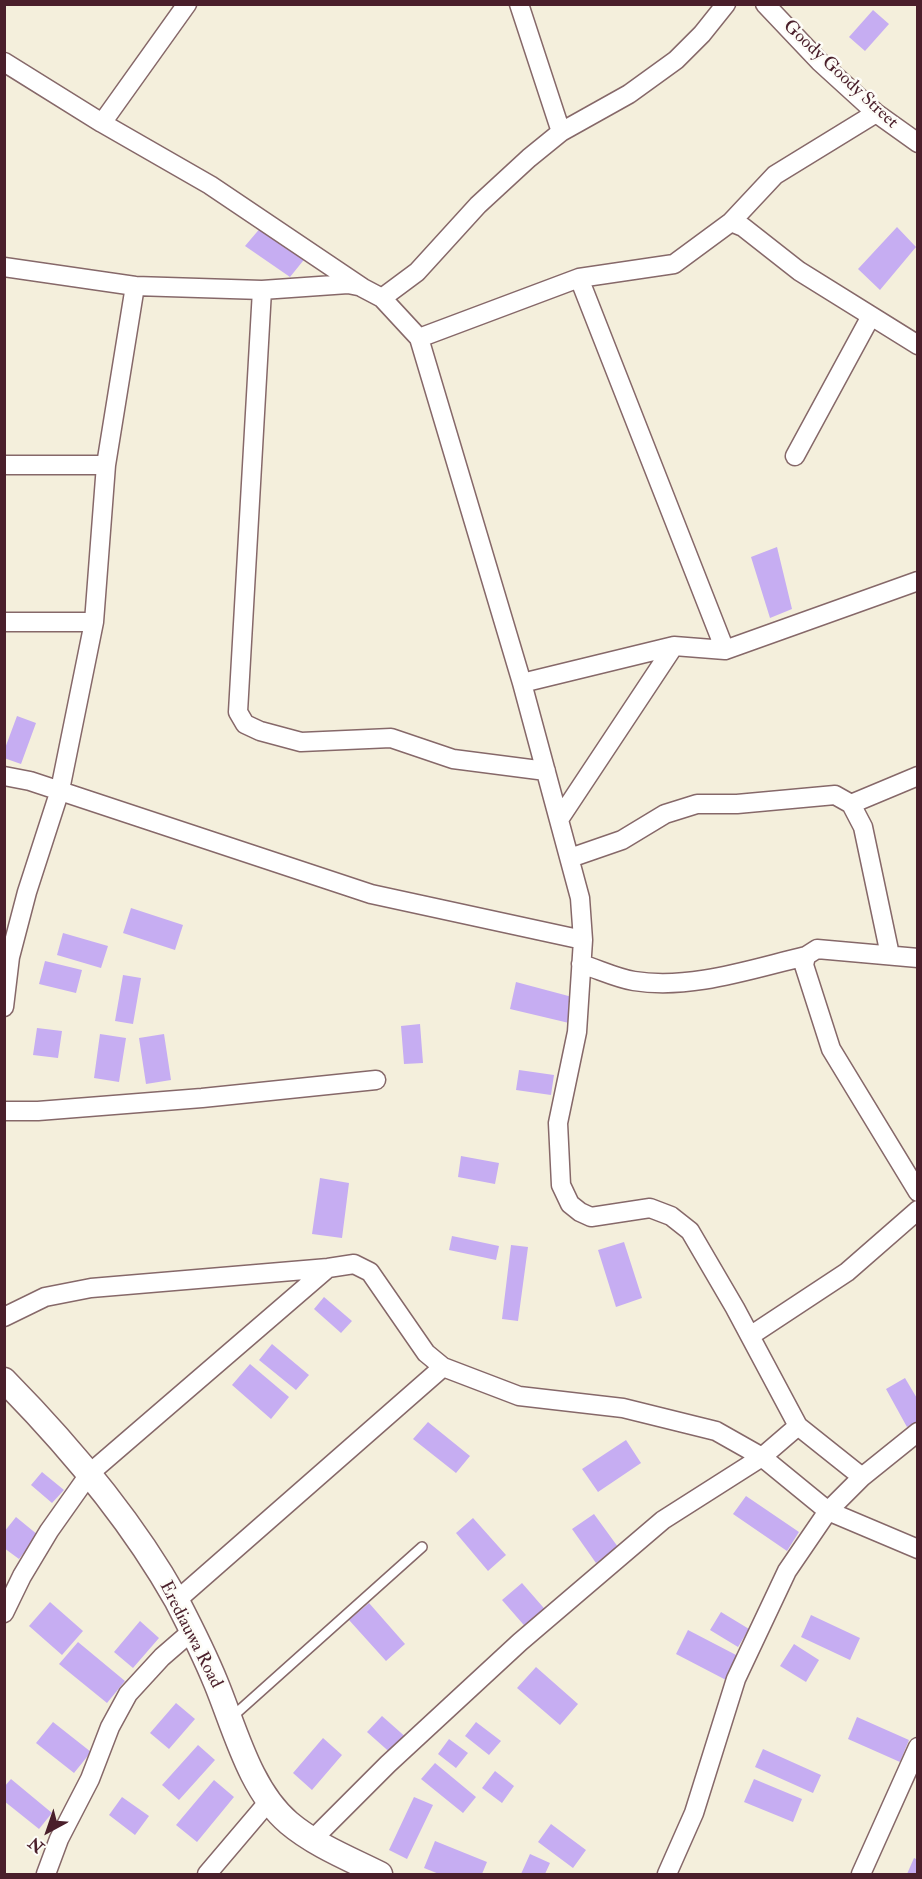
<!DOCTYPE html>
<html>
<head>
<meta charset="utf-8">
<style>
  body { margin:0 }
  #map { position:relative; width:922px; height:1879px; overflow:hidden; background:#f4efdc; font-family:"IM FELL Double Pica",serif }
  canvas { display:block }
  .frame { position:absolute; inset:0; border:6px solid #4a1f2b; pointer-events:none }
  .north { position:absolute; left:18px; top:1801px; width:60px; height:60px; -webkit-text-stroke:4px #fdfcf7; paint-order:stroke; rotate:220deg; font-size:16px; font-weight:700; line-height:24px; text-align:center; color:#4a1f2b }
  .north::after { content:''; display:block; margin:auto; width:21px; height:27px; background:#4a1f2b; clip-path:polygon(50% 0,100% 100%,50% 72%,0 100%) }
</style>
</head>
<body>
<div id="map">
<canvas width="922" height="1879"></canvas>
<div class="frame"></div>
<div class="north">N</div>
</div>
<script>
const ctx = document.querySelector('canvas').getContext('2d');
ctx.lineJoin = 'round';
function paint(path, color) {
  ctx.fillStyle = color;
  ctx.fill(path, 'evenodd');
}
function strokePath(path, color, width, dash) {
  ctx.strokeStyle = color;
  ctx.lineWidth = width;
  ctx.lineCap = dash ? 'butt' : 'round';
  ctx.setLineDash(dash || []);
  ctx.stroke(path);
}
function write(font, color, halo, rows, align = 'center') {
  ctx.font = font + ' "IM FELL Double Pica",serif';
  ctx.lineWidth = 5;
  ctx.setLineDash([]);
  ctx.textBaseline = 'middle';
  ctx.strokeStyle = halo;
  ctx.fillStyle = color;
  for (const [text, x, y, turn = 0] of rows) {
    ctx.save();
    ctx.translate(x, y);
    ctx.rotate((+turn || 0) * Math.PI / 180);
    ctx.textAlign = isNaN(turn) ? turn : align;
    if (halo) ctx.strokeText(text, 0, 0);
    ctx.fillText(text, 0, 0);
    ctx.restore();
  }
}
paint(new Path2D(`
  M873 10 889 24 865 51 849 37Z
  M262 226 307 256 290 277 245 246Z
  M897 227 916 247 880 290 858 269Z
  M777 547 792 609 770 618 751 557Z
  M17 716 36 723 21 764 4 758V751Z
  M131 908 183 925 175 950 123 933Z
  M63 933 108 946 101 968 57 955Z
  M45 961 82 970 76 993 39 984Z
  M123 975 141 978 133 1024 115 1021Z
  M516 982 576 998 569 1023 510 1009Z
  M420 1024 423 1063 404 1064 401 1026Z
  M37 1028 62 1031 58 1058 33 1055Z
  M100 1034 126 1038 119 1082 94 1078Z
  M164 1034 171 1080 146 1084 139 1038Z
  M519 1070 554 1075 551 1095 516 1090Z
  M461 1156 499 1163 495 1184 458 1177Z
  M320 1178 349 1183 342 1238 312 1234Z
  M452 1236 499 1246 496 1260 449 1250Z
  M624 1242 642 1298 616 1307 598 1250Z
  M511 1245 528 1247 518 1321 502 1319Z
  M324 1297 352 1321 341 1333 314 1309Z
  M272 1344 309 1375 296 1390 259 1360Z
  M250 1364 289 1397 271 1419 232 1385Z
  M905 1378 918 1400V1421L907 1427 886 1389Z
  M428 1422 470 1456 456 1473 413 1439Z
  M626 1440 641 1463 598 1492 582 1469Z
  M42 1472 64 1490 52 1503 31 1485Z
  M746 1496 799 1532 787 1551 733 1514Z
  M594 1514 618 1547 596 1563 572 1529Z
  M16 1517 38 1535 19 1559 4 1548V1532Z
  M473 1518 506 1555 488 1571 456 1533Z
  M522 1583 549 1614 529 1631 502 1600Z
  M50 1602 83 1631 62 1655 29 1626Z
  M369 1603 405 1644 386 1661 349 1620Z
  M721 1612 749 1629 738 1647 710 1630Z
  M811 1615 860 1638 850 1660 801 1637Z
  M140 1621 159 1638 133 1668 114 1652Z
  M688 1630 738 1656 726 1680 676 1654Z
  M78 1642 125 1681 107 1703 59 1664Z
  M794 1644 819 1660 806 1682 780 1666Z
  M536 1667 578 1704 560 1725 517 1688Z
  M176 1703 195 1719 169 1749 150 1733Z
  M382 1716 409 1740 394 1756 367 1732Z
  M857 1717 909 1740 900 1762 848 1739Z
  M53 1722 91 1752 74 1773 36 1743Z
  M476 1722 501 1741 489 1755 465 1736Z
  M323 1738 342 1755 312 1790 293 1773Z
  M449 1739 468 1753 456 1768 438 1754Z
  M198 1745 215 1760 179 1800 162 1785Z
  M763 1749 821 1775 813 1793 755 1767Z
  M435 1763 476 1797 463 1813 421 1779Z
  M495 1771 514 1786 502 1803 482 1788Z
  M11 1779 52 1813 39 1829 4 1801V1787Z
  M754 1779 802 1799 793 1822 744 1802Z
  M214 1780 234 1797 197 1842 176 1825Z
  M122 1797 149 1816 135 1835 109 1815Z
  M414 1797 433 1805 407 1859 389 1850Z
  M551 1824 586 1850 573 1868 538 1842Z
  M435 1841 487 1862 482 1874H439L424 1868Z
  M530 1854 550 1863 545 1874H521Z
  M914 1858 918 1860V1874H907Z`), '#c6adf2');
const lane = new Path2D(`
  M232 1717 422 1547`);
const street = new Path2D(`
  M519 4 561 132
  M765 4 820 62 876 113 918 143
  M4 62 102 123 210 185 363 288 382 298 419 338 522 683 580 898 583 940 577 1032 558 1123 561 1185 570 1204 580 1212 591 1217 650 1208 671 1216 690 1231 735 1308 798 1426 862 1477
  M102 123 187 4
  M731 222 743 227 799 271 918 345
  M4 267 135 286 262 290 348 284 358 286
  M579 278 725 650
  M262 290 238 712 245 724 260 731 301 742 391 738 453 759 546 771
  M382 298 417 272 478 205 529 158 561 132 629 94 676 60 702 34 726 4
  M419 338 579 278 674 264 731 222 775 175 876 113
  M795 456 871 316
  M4 465H106
  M4 622H94
  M522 683 674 646 725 650 918 581
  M4 776 30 781 371 894 583 940
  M851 804 918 776
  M560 818 674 646
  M570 858 622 840 665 814 697 804H737L835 795 851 804 863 827 890 955
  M806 956 804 965 831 1049 918 1192
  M581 964C598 969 616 978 634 981 691 990 751 969 806 956L817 949 918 958
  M4 1007 10 957 27 892 60 790 94 622 106 465 135 286
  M4 1111H38L202 1098 376 1080
  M4 1317 45 1297 91 1288 328 1268 354 1264 370 1272 426 1353 443 1367 519 1396 623 1408 716 1431 762 1457 828 1511 918 1549
  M750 1336 847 1272 918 1210
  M176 1601 443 1367
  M4 1613 22 1576 49 1531 90 1473 328 1268
  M313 1839 388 1764 520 1642 663 1520 762 1457 798 1426
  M46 1874 59 1839 90 1779 110 1727 128 1694 162 1657 192 1631
  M207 1874 269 1801
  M667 1874 694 1813 736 1679 787 1571 828 1511 862 1477 918 1432
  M861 1874 918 1747`);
const secondary = new Path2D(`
  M4 1380C70 1447 131 1519 177 1601 191 1628 205 1656 216 1683 235 1729 250 1790 289 1823 315 1845 350 1859 380 1874`);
strokePath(lane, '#866869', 12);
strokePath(street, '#866869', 21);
strokePath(secondary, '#866869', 27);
strokePath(lane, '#fff', 9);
strokePath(street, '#fff', 18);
strokePath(secondary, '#fff', 24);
write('18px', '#4a1f2b', '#fdfcf7', [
  ["Goody Goody Street",840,75,43],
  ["Erediauwa Road",190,1635,63]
]);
</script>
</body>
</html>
